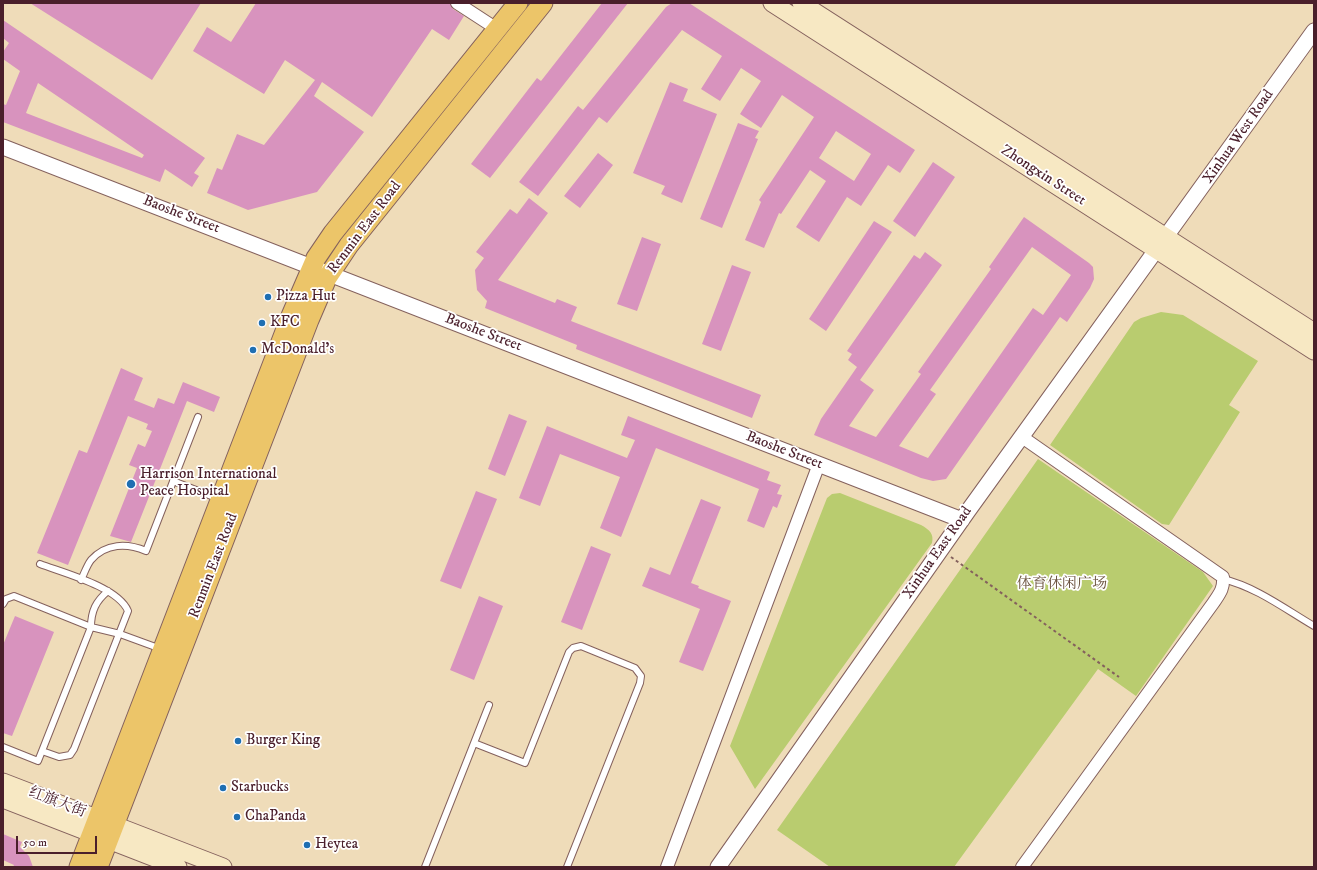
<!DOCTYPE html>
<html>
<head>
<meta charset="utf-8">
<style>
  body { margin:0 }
  #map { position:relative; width:1317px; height:870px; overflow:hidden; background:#efdcb9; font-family:"IM FELL DW Pica",serif }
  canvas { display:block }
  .frame { position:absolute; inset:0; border:4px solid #4a1f2b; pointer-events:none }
  .scale { position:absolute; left:16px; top:836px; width:81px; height:18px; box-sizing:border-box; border:2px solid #4a1f2b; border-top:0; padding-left:5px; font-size:12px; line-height:14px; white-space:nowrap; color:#4a1f2b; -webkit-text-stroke:3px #fff; paint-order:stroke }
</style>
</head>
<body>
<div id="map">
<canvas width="1317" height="870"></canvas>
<div class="frame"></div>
<div class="scale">50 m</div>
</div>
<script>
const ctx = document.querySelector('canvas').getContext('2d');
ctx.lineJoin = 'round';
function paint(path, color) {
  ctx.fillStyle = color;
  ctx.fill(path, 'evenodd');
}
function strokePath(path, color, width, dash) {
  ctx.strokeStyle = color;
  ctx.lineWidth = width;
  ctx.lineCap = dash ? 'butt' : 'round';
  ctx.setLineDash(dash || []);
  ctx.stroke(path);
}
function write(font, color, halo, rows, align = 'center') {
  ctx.font = font + ' "IM FELL DW Pica","Noto Serif SC",serif';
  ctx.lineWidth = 3.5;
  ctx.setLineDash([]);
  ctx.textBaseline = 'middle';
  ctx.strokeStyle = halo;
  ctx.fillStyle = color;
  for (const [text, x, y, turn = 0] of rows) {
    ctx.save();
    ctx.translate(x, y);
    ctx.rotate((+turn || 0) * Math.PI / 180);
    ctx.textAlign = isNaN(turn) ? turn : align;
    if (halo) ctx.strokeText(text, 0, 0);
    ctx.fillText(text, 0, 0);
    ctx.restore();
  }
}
paint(new Path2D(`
  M1161 312 1183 315 1258 361 1229 405 1240 412 1169 525 1162 524 1050 445 1134 322 1141 318Z
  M1038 459 1203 572 1213 586 1136 696 1098 669 954 867H830L777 830Z
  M840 493 921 525C930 530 934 534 932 543L755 789 730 746 827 498 832 494Z`), '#b9cc6f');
paint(new Path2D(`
  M30 3H201L152 80Z
  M256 3H450L453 9 464 16 449 40 432 29 372 117 322 82 314 96 364 132 317 192 248 210 207 193 217 168 222 170 237 134 264 145 315 80 285 60 264 94 193 51 207 27 231 42Z
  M602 3H628L490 178 471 164 537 78 541 81Z
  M672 3H689L915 150 900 173 888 165 861 206 847 197 819 242 796 227 826 181 810 170 781 214 779 213 764 248 745 240 761 202 759 200 814 117 782 95 761 128 740 114 761 81 741 68 720 101 701 89 722 56 682 30 607 123 599 117 538 196 519 182 578 106 583 110 666 7ZM836 131 871 154 854 181 819 158Z
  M3 20 205 158 194 173 199 176 192 187 165 169 160 182 3 122V104L6 105 20 71 3 59V52L9 43 3 38ZM38 83 144 155 142 158 26 113Z
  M670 82 688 89 683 101 717 114 682 203 661 194 665 186 633 173Z
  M738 123 759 131 755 138 758 139 722 228 700 219Z
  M598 153 613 165 580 208 564 196Z
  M933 162 955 177 915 237 893 221Z
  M529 198 548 213 498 280 555 303 557 299 577 307 571 321 761 395 752 418 576 349 577 345 485 308 487 301 477 290 475 270 484 258 476 252 510 209 517 214Z
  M1024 217 1089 263 1093 267 1094 279 1090 288 1067 322 1060 317 946 479 933 481 921 478 814 435 821 419 857 367 848 360 852 354 847 351 914 255 920 259 925 252 942 265 860 380 874 390 849 426 876 437 921 374 918 372 991 269 989 267ZM1032 247 1071 275 1043 315 1033 308 928 458 899 446 936 394 930 390Z
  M874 221 892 232 826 331 809 319Z
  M642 237 661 244 637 311 617 304Z
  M732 265 751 272 721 351 702 344Z
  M121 368 143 378 134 400 154 408 158 398 174 404 183 382 220 397 214 412 187 401 131 542 110 536 137 468 129 465 138 444 145 447 152 431 146 429 148 424 128 416 68 565 37 553 79 450 87 453Z
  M509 414 527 421 505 476 488 469Z
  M628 416 770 472 767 480 781 485 777 494 782 495 777 508 773 506 764 528 747 521 759 489 656 448 621 537 600 528 620 477 560 454 540 506 519 498 547 426 627 458 635 440 621 435Z
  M476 491 497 499 461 589 440 581Z
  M701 499 721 507 691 583 699 586 698 588 731 601 703 671 679 662 700 609 642 586 650 567 670 575Z
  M591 546 611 554 582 630 561 622Z
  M479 596 503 606 474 680 450 670Z
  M15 616 54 632 12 736 3 733V645Z
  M3 834 22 842 20 847 29 856 33 867H13L14 865 3 860Z`), '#d893be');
const service = new Path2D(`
  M173 481 219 499
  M1223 579C1256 587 1285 609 1314 626
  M81 580C84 574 87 565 91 560 106 543 127 543 146 551L198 417
  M3 604 6 599 14 596 91 627 120 634 161 649
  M474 743 525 763 569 652 573 648 581 646 635 668 641 676 640 683 567 867
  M3 747 38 761 42 751 59 757 70 755 74 749 128 611C118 587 64 573 40 564
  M42 751 91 627C91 611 96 601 108 591
  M425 867 489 705`);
const minor = new Path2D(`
  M457 3 497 29
  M1022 437 1223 577C1224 588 1220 593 1214 602L1022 867
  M667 867 819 464`);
const tertiary = new Path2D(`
  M3 147 962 520
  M718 867 968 511 1314 31`);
const secondary = new Path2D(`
  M772 3 1314 351
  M801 3 1314 332
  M3 782 223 867
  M3 799 178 867`);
const primary = new Path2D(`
  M79 867 291 316 316 258 333 233 518 3
  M98 867 309 320 327 278 349 245 543 3`);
strokePath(service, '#84615d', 8);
strokePath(minor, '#84615d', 14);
strokePath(tertiary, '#84615d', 17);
strokePath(secondary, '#84615d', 19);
strokePath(primary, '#84615d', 21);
strokePath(new Path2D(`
  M951 557 1119 677`), '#84615d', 2, [3, 3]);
strokePath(service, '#fff', 6);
strokePath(minor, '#fff', 12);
strokePath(tertiary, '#fff', 15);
strokePath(secondary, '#f7e8c3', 17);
strokePath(primary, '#ecc569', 19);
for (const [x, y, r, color] of [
  [268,297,4,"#1f6fb2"],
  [262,323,4,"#1f6fb2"],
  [253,350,4,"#1f6fb2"],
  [131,484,5,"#1f6fb2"],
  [238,741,4,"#1f6fb2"],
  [223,788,4,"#1f6fb2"],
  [237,817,4,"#1f6fb2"],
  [307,845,4,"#1f6fb2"]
]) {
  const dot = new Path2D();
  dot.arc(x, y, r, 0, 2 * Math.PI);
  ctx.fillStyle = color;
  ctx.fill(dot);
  strokePath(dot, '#fff', 1.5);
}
write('15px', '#4a1f2b', '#fff', [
  ["Xinhua West Road",1239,137,-55],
  ["Zhongxin Street",1043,176,33],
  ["Baoshe Street",181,215,21],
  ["Renmin East Road",365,228,-53],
  ["Baoshe Street",483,333,21],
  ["Baoshe Street",784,451,21],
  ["Xinhua East Road",938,553,-55],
  ["Renmin East Road",214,566,-69],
  ["红旗大街",57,803,21]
]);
write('15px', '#4a1f2b', '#fff', [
  ["Pizza Hut",276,297],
  ["KFC",270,323],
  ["McDonald's",261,350],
  ["Harrison International",140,475],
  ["Peace Hospital",140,492],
  ["Burger King",246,741],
  ["Starbucks",231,788],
  ["ChaPanda",245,817],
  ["Heytea",315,845]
], 'left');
write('15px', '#6b533f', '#fff', [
  ["体育休闲广场",1062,585]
]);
</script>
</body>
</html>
